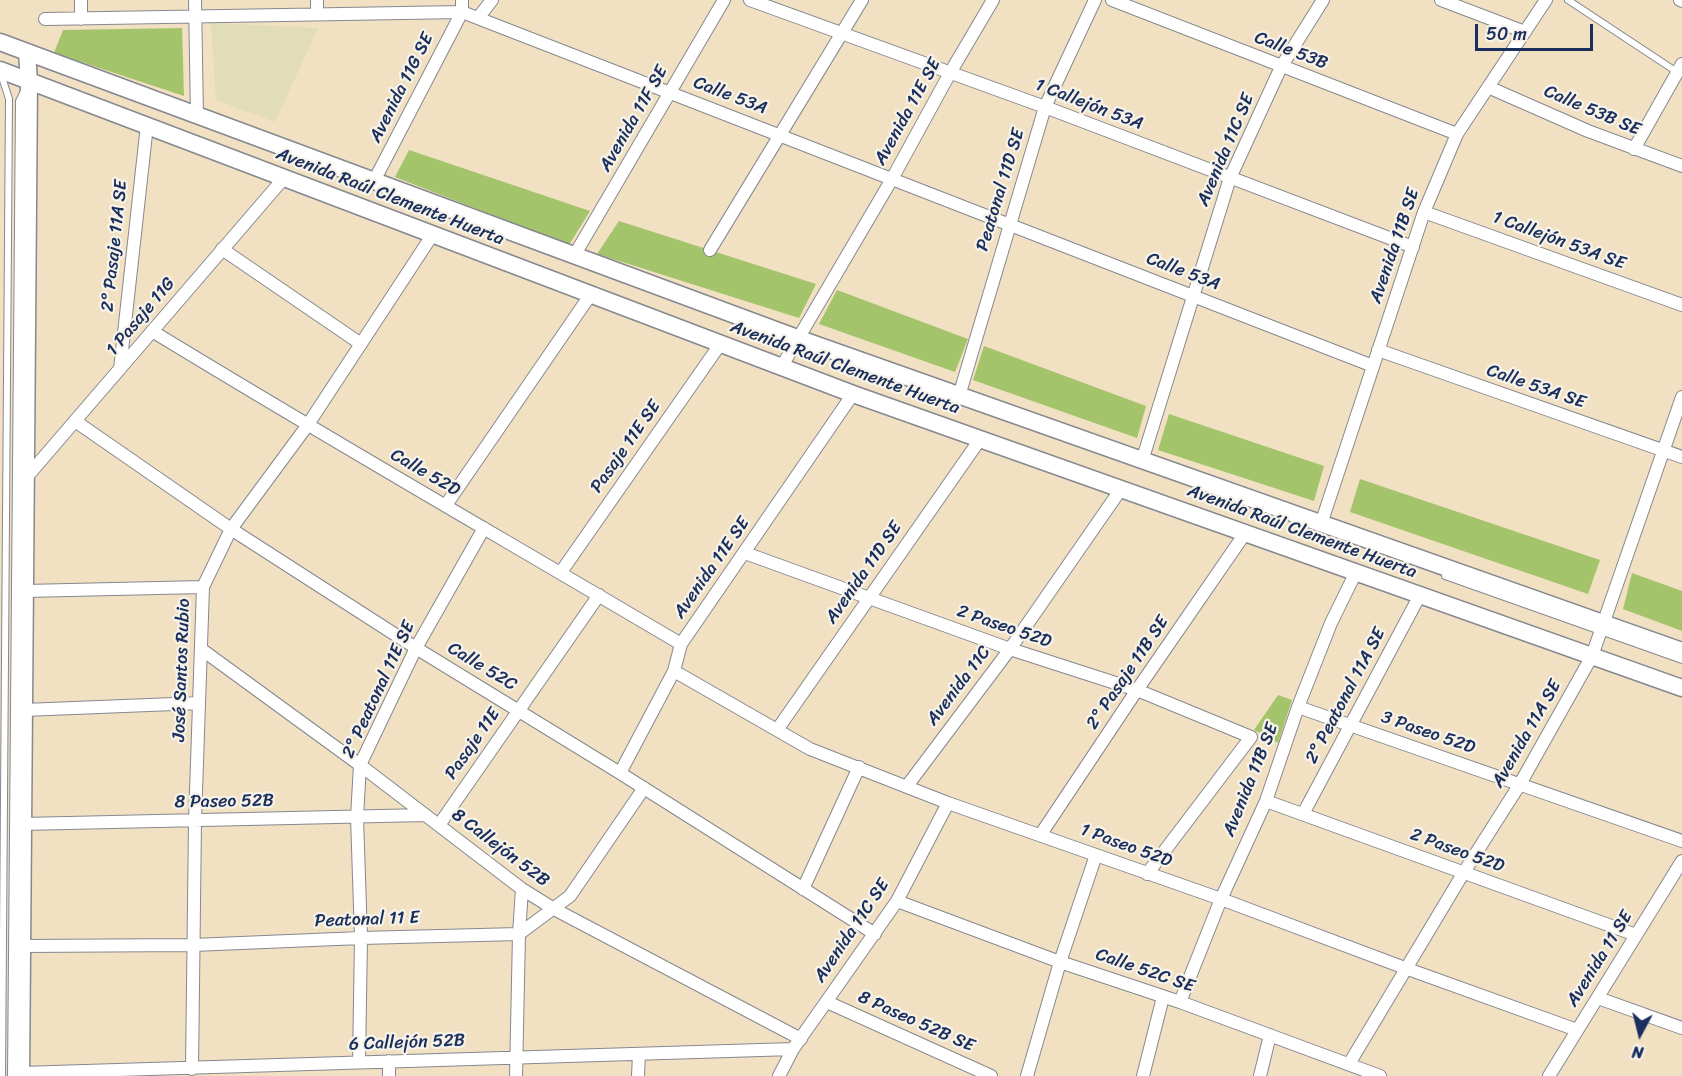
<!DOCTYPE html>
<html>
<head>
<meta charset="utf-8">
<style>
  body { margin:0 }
  #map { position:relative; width:1682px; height:1076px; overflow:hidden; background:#f1e0c2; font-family:Sriracha,sans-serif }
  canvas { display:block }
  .north { position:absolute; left:1610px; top:1004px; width:60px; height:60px; -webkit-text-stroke:4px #f7f3e8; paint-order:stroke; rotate:187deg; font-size:16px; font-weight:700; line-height:24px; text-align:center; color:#1b2f5e }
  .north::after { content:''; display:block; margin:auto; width:21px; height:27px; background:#1b2f5e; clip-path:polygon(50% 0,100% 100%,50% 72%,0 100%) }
  .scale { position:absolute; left:1475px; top:24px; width:118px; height:27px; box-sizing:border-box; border:3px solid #1b2f5e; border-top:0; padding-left:8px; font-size:18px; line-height:21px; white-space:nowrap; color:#1b2f5e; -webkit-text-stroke:4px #f7f3e8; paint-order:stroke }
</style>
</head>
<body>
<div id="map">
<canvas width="1682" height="1076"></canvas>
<div class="north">N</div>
<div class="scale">50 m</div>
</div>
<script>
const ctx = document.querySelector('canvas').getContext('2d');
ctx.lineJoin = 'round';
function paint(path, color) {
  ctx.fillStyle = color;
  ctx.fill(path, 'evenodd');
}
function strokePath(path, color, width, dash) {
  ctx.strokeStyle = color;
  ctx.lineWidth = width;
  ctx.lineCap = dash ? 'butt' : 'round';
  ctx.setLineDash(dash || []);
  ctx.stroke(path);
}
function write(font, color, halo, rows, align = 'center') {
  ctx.font = font + ' Sriracha,sans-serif';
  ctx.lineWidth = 4.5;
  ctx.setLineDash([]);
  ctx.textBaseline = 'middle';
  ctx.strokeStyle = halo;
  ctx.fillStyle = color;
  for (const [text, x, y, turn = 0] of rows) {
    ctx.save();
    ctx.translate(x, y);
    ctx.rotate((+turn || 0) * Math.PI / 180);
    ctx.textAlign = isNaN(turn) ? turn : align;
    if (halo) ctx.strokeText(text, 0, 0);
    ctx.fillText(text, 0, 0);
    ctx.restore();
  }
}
paint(new Path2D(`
  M211 23 318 28 275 122 216 100Z`), '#e1dcba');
paint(new Path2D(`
  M182 28 184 96 54 53 63 30Z
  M409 150 590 211 569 245 395 177Z
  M619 221 816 284 799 318 597 254Z
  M837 290 968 339 955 372 819 324Z
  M984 346 1146 406 1137 438 973 380Z
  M1169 414 1324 466 1314 501 1158 450Z
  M1360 479 1600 560 1588 594 1350 512Z
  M1632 573 1682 591V631L1623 609Z
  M1278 695 1292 700 1278 743 1254 730Z`), '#a4c46c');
const lane = new Path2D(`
  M1568 0 1677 72
  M1 74 9 99 2 1076
  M1445 576 1682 660
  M11 1076 19 101 24 91`);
const street = new Path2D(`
  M195 0 197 116
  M750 0 1045 107 1413 247
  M1112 0 1457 134
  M1441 0 1525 32
  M1680 0 1682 1
  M317 14V0
  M478 18 492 0
  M45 19 462 12 1373 366
  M81 19V0
  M1488 87 1588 131 1682 166
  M1634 149 1682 64
  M374 181 462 12V0
  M1424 212 1682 305
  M222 249 361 344
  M710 250 862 0
  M574 256 724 0
  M152 331C327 438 505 540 681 644
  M1378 350 1682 457
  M782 366 892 179 950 73 993 0
  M120 369 147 125
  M959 396 1045 107 1095 0
  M75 421 231 529 416 648 620 773 875 934
  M1142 461 1230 178 1281 67 1323 0
  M25 479 284 178
  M446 505 591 294
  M1321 524 1424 212 1457 134 1546 0
  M745 553 1010 649 1137 690 1251 737 1147 874
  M561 572 721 343
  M25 591 203 587
  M201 649 360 765 522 889 554 909 801 1039
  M674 671 810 749 948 803 1221 899 1405 968 1577 1030
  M1298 707 1682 841
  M24 710 199 703
  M777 730 981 438
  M620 773 674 671 681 644 853 394
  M907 786 1010 649 1121 489
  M1266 801 1636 935
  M1303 814 1420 595
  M23 824 425 815
  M439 825 599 595
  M1041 834 1137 690 1246 532
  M803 889 859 767
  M897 901 1060 962 1180 1002 1380 1076
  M22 946 193 945 361 938 519 934 570 896 644 788
  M1598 998 1682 1028
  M827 1002 991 1076
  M1180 1002 1221 899 1266 801 1298 707 1331 623 1356 572
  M359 1062 361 938 357 817 360 765 416 648 484 528
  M1349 1064 1464 872 1520 784 1592 656 1682 397
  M192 1069 195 821 203 587 231 529 307 426 433 234
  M21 1073 793 1049
  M389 1076V1061
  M516 1076 519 934 522 889
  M638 1076 639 1054
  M779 1076 793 1049 897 901 948 803
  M1027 1076 1060 962 1096 855
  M1143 1076 1163 997
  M1260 1076 1270 1035
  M1549 1076 1682 861`);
const secondary = new Path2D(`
  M0 42 797 338 1682 651
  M0 70 853 394 1682 688
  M21 1076 29 81 27 53`);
strokePath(lane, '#868890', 8);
strokePath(street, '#868890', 14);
strokePath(secondary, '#868890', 19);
strokePath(lane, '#fff', 6);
strokePath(street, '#fff', 12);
strokePath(secondary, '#fff', 16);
write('18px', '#1b2f5e', '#f7f3e8', [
  ["Calle 53B",1291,51,21],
  ["Avenida 11G SE",402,88,-63],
  ["Calle 53A",730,96,21],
  ["1 Callejón 53A",1089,105,21],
  ["Calle 53B SE",1592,111,23],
  ["Avenida 11E SE",908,112,-61],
  ["Avenida 11F SE",634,119,-60],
  ["Avenida 11C SE",1226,150,-67],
  ["Peatonal 11D SE",1001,190,-73],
  ["Avenida Raúl Clemente Huerta",390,197,21],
  ["1 Callejón 53A SE",1559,241,20],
  ["2° Pasaje 11A SE",115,246,-84],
  ["Avenida 11B SE",1395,246,-71],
  ["Calle 53A",1183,272,21],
  ["1 Pasaje 11G",141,317,-50],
  ["Avenida Raúl Clemente Huerta",845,368,20],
  ["Calle 53A SE",1536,387,19],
  ["Pasaje 11E SE",626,447,-55],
  ["Calle 52D",425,473,30],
  ["Avenida Raúl Clemente Huerta",1302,532,20],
  ["Avenida 11E SE",712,568,-55],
  ["Avenida 11D SE",864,573,-55],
  ["2 Paseo 52D",1004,627,19],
  ["Calle 52C",482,667,31],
  ["José Santos Rubio",182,670,-88],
  ["2° Pasaje 11B SE",1128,673,-56],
  ["Avenida 11C",959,686,-53],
  ["2° Peatonal 11E SE",379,690,-65],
  ["2° Peatonal 11A SE",1346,696,-62],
  ["3 Paseo 52D",1428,733,19],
  ["Avenida 11A SE",1527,734,-60],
  ["Pasaje 11E",473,744,-55],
  ["Avenida 11B SE",1251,780,-68],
  ["8 Paseo 52B",224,802,-1],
  ["1 Paseo 52D",1126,846,20],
  ["8 Callejón 52B",500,848,37],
  ["2 Paseo 52D",1457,851,20],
  ["Peatonal 11 E",367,920,-2],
  ["Avenida 11C SE",852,931,-56],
  ["Avenida 11 SE",1600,959,-58],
  ["Calle 52C SE",1145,971,19],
  ["8 Paseo 52B SE",916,1022,24],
  ["6 Callejón 52B",407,1043,-2]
]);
</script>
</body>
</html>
